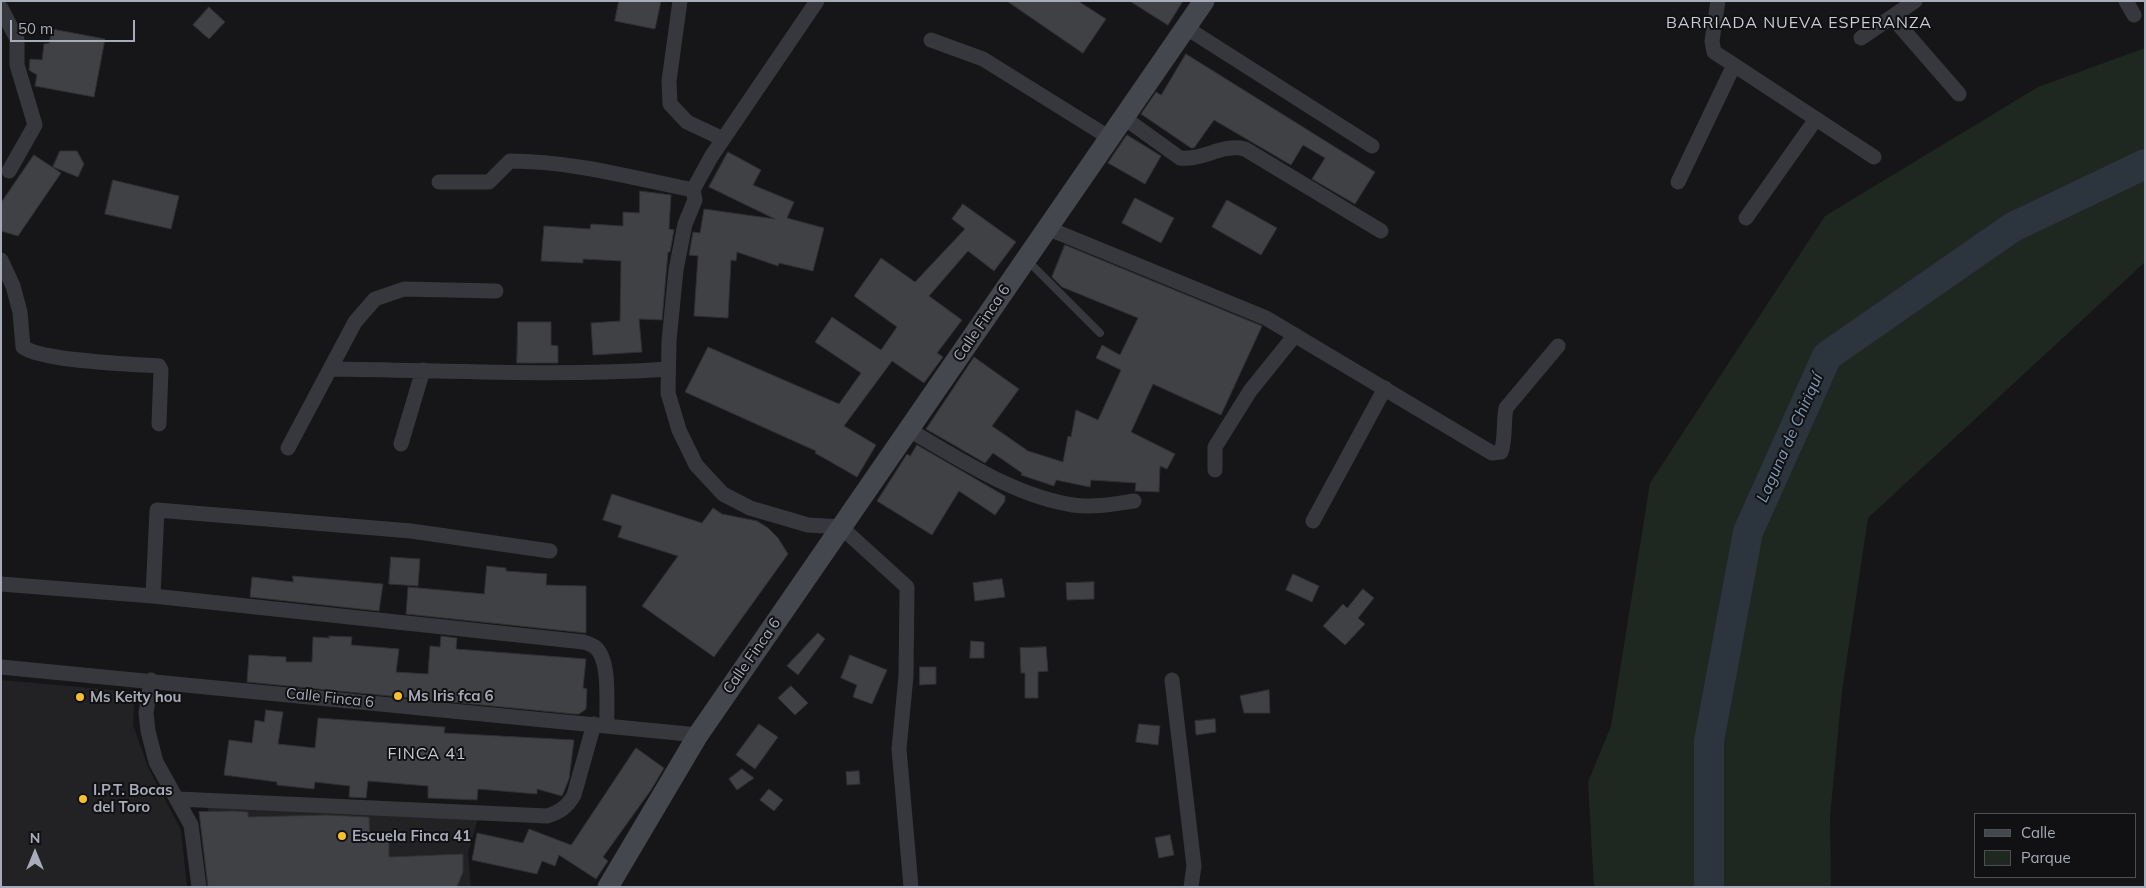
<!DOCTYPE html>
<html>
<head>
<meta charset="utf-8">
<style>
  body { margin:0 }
  #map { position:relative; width:2146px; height:888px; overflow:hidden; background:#161618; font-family:Mulish,sans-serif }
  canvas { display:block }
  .frame { position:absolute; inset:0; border:2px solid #a8acb9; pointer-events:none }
  .legend { position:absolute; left:1974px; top:813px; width:162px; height:65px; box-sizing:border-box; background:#111113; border:1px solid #4d4f55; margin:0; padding:6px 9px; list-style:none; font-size:15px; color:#a8acb9 }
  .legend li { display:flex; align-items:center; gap:10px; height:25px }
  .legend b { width:25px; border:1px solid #4d4f55 }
  .north { position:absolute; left:10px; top:828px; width:50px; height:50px; -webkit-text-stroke:4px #111113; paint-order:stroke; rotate:0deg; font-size:14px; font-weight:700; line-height:20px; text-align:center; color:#a8acb9 }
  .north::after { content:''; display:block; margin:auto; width:18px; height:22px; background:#a8acb9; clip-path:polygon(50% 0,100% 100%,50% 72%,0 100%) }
  .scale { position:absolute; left:10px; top:20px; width:125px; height:22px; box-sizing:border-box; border:2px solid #a8acb9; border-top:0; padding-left:6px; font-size:15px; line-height:18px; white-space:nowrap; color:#a8acb9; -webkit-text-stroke:4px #111113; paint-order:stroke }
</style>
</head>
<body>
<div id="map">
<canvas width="2146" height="888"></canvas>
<div class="frame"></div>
<ul class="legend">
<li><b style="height:6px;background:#45474e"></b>Calle</li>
<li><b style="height:14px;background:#1e2720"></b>Parque</li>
</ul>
<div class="north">N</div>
<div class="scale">50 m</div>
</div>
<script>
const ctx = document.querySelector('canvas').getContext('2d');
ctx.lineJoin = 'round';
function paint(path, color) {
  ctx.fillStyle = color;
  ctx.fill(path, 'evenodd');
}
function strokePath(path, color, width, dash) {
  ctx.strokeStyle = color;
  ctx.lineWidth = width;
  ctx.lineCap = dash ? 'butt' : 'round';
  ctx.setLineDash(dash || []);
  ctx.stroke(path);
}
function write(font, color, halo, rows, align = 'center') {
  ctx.font = font + ' Mulish,sans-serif';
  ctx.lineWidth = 4;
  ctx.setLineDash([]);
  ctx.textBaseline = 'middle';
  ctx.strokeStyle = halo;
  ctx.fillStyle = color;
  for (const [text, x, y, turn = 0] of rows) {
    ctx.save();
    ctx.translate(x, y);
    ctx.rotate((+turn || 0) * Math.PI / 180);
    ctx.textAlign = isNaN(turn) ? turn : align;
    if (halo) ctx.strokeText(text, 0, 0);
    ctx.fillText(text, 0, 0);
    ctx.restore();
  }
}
paint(new Path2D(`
  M1 680 135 692 133 725 148 767 181 830 187 887H1Z
  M207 803 478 818 468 853 471 887H216Z`), '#222225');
paint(new Path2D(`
  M2145 48V262L1868 518 1842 691 1830 817 1831 887H1594L1588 782 1611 726 1650 483 1825 216 2038 87Z`), '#1e2720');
strokePath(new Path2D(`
  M1709 887V741L1748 532 1827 356 2013 227 2145 164`), '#2c343d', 30);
const building = new Path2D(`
  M619 1H661L655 29 615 21Z
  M1007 1H1078L1106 19 1083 53Z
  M1130 1H1183L1168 25Z
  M209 7 225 22 209 39 193 25Z
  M52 29 105 39 94 97 35 86 37 75 29 70 30 59 42 60 44 44 49 43Z
  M1186 54 1375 172 1355 204 1312 179 1325 158 1303 145 1291 165 1214 120 1194 148H1191L1141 114 1156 92 1161 95Z
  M1127 135 1161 156 1145 184 1108 163Z
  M60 151H77L84 164 78 177 53 167Z
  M728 152 761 170 753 185 794 202 787 218 824 228 813 271 779 263 778 266 737 252 736 261 731 260 728 318 694 316 698 256 689 255 693 232 700 233 704 209 775 219 709 187Z
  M34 155 61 173 18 236 1 231V203Z
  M113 180 179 196 171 229 105 214Z
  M640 191 671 195 669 229 674 230 670 252H668L662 320 639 319 642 352 593 355 591 323 620 321 621 261 583 259V263L541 261 544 226 590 229 591 224 623 226V212L639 213Z
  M1135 198 1174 218 1161 243 1122 223Z
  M1227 200 1277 228 1261 255 1212 227Z
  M963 204 1016 242 994 271 968 251 929 296 962 320 937 353 943 357 924 383 892 361 844 426 876 445 857 477 815 453 816 451 685 392 708 347 839 404 861 373 815 342 832 317 881 350 897 327 854 296 881 258 915 282 965 229 952 219Z
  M1065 245 1262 326 1221 415 1153 384 1131 432 1175 454 1167 469 1160 466 1159 492 1135 491 1136 483 1091 480 1090 487 1056 480 1054 486 1021 475 1022 473 993 453 985 463 926 429 974 357 1019 389 992 426 1028 451 1063 462 1068 436 1071 437 1076 410 1098 420 1121 370 1096 358 1102 345 1120 355 1138 318 1062 287 1052 277Z
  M518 322H551V345L558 346V363H517Z
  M917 445 1005 496V501L995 515 959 491 932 535 877 501 907 454 910 456Z
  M612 494 702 523 713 508 722 514 757 521 768 528 778 538 788 554 714 657 642 606 678 556 618 537 622 526 603 520Z
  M391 557 420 559 418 586 389 584Z
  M487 566 506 568V571L547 574 546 585 586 586V633L406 614 408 587 484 594Z
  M1293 574 1319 586 1312 602 1286 590Z
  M293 576 383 584 379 611 250 597 252 577 293 582Z
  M1002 579 1005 597 975 601 973 583Z
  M1094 582V599L1067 600 1066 583Z
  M1363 589 1374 598 1358 618 1365 624 1345 645 1323 626 1343 604 1347 608Z
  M818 633 825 639 798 675 787 666Z
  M329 636 352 637 351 645 399 649 396 672 428 674 430 646 440 647 441 636 457 638 456 649 586 659 583 688 587 689 586 709 579 714H574L247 682 249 655 286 657V662H312L313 637 329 638Z
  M971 641 984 642V658H970Z
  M1046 647 1048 671 1038 672V698H1025V673H1021L1020 648Z
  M850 655 887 670 872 704 853 697 857 685 841 678Z
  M920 667H936V684L920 685Z
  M791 686 808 703 795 715 778 698Z
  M1269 690 1270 713H1244L1240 696Z
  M266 710 283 712 278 744 315 748 318 718 445 727 444 733 574 740 569 779 562 796 537 789V794L478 789 477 800 428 798V786L368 781 366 798 349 797 350 786 315 782 314 789 277 785V782L224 775 229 740 252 743 255 720 264 722Z
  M1215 719 1216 732 1196 735 1195 721Z
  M759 724 778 737 755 769 736 755Z
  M1139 724 1160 726 1158 745 1136 742Z
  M636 748 664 768 651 790 603 857 608 861 596 879 559 855 555 866 542 861 537 874 472 860 477 833 523 843 529 829 571 845Z
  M742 769 754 778 737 790 729 779Z
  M859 771 860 784 847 785 846 772Z
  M769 789 783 800 774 811 760 800Z
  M234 811 248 812V817L326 815 369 817 370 838H389V857L463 854V872L457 887H208L199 812Z
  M1170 835 1174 855 1159 858 1155 838Z`);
paint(building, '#404145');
strokePath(building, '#303034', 1);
strokePath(new Path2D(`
  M1027 260 1100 333`), '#37383d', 8);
strokePath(new Path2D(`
  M680 1 669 81 670 104 687 122 723 139
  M817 1 711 157 693 190 695 200 685 224 676 270 669 341 668 393 679 430 696 465 723 494 750 508 808 525 841 527 907 587 906 676 899 749 911 887
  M2126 1 2134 15
  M1 8 17 39V65L35 125 9 171
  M1892 17 1959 94
  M1185 27 1372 146
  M1861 38 1915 1
  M931 40 983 59 1110 138
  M1734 65 1874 157
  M1123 117 1180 158C1202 161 1223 143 1245 149L1381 231
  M439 182H489L510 161C572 161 633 178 693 190
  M1678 182 1734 65 1714 52 1712 41 1718 1
  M1746 218 1816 119
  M1047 228 1266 318 1492 453 1501 452C1506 438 1503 423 1506 408L1558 346
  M1 260 13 286 20 312 23 347C41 361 131 364 159 366L161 370 159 424
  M330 369C443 370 556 377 668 369
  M909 430C960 459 1014 496 1073 505 1094 508 1114 504 1134 501
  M401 444 423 370
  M288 448 355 322 375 299 404 289 496 291
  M1215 470V447L1250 391 1295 335
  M1313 521 1385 388
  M1 584 153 596 584 642C587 643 592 645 595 647 611 660 606 704 607 724
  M153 596 157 510 411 531 550 551
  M1 667 698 735
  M151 680 146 713 148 731 156 762 191 825 199 887
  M1172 680 1194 866 1191 887
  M178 799 547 816C560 812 567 807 574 795L594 724`), '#37383d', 15);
strokePath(new Path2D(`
  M608 887 698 735 1204 1`), '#45474e', 21);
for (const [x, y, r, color] of [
  [398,696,5,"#f7c02f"],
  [80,697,5,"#f7c02f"],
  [83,799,5,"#f7c02f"],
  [342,836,5,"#f7c02f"]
]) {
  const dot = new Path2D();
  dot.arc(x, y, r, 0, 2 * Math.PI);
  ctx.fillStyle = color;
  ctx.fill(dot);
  strokePath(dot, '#111113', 2);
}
write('15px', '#a8acb9', '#111113', [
  ["Calle Finca 6",982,323,-56],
  ["Calle Finca 6",752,656,-55],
  ["Calle Finca 6",330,698,6]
]);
write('bold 15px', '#a8acb9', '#111113', [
  ["Ms Iris fca 6",408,696],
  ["Ms Keity hou",90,697],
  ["I.P.T. Bocas",93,790],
  ["del Toro",93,807],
  ["Escuela Finca 41",352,836]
], 'left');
ctx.letterSpacing = '1px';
write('16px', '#c9cbd5', '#111113', [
  ["BARRIADA NUEVA ESPERANZA",1799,23],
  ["FINCA 41",427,754]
]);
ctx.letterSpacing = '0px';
write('italic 16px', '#7e98b5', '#111113', [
  ["Laguna de Chiriquí",1790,438,-66]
]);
</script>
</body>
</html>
